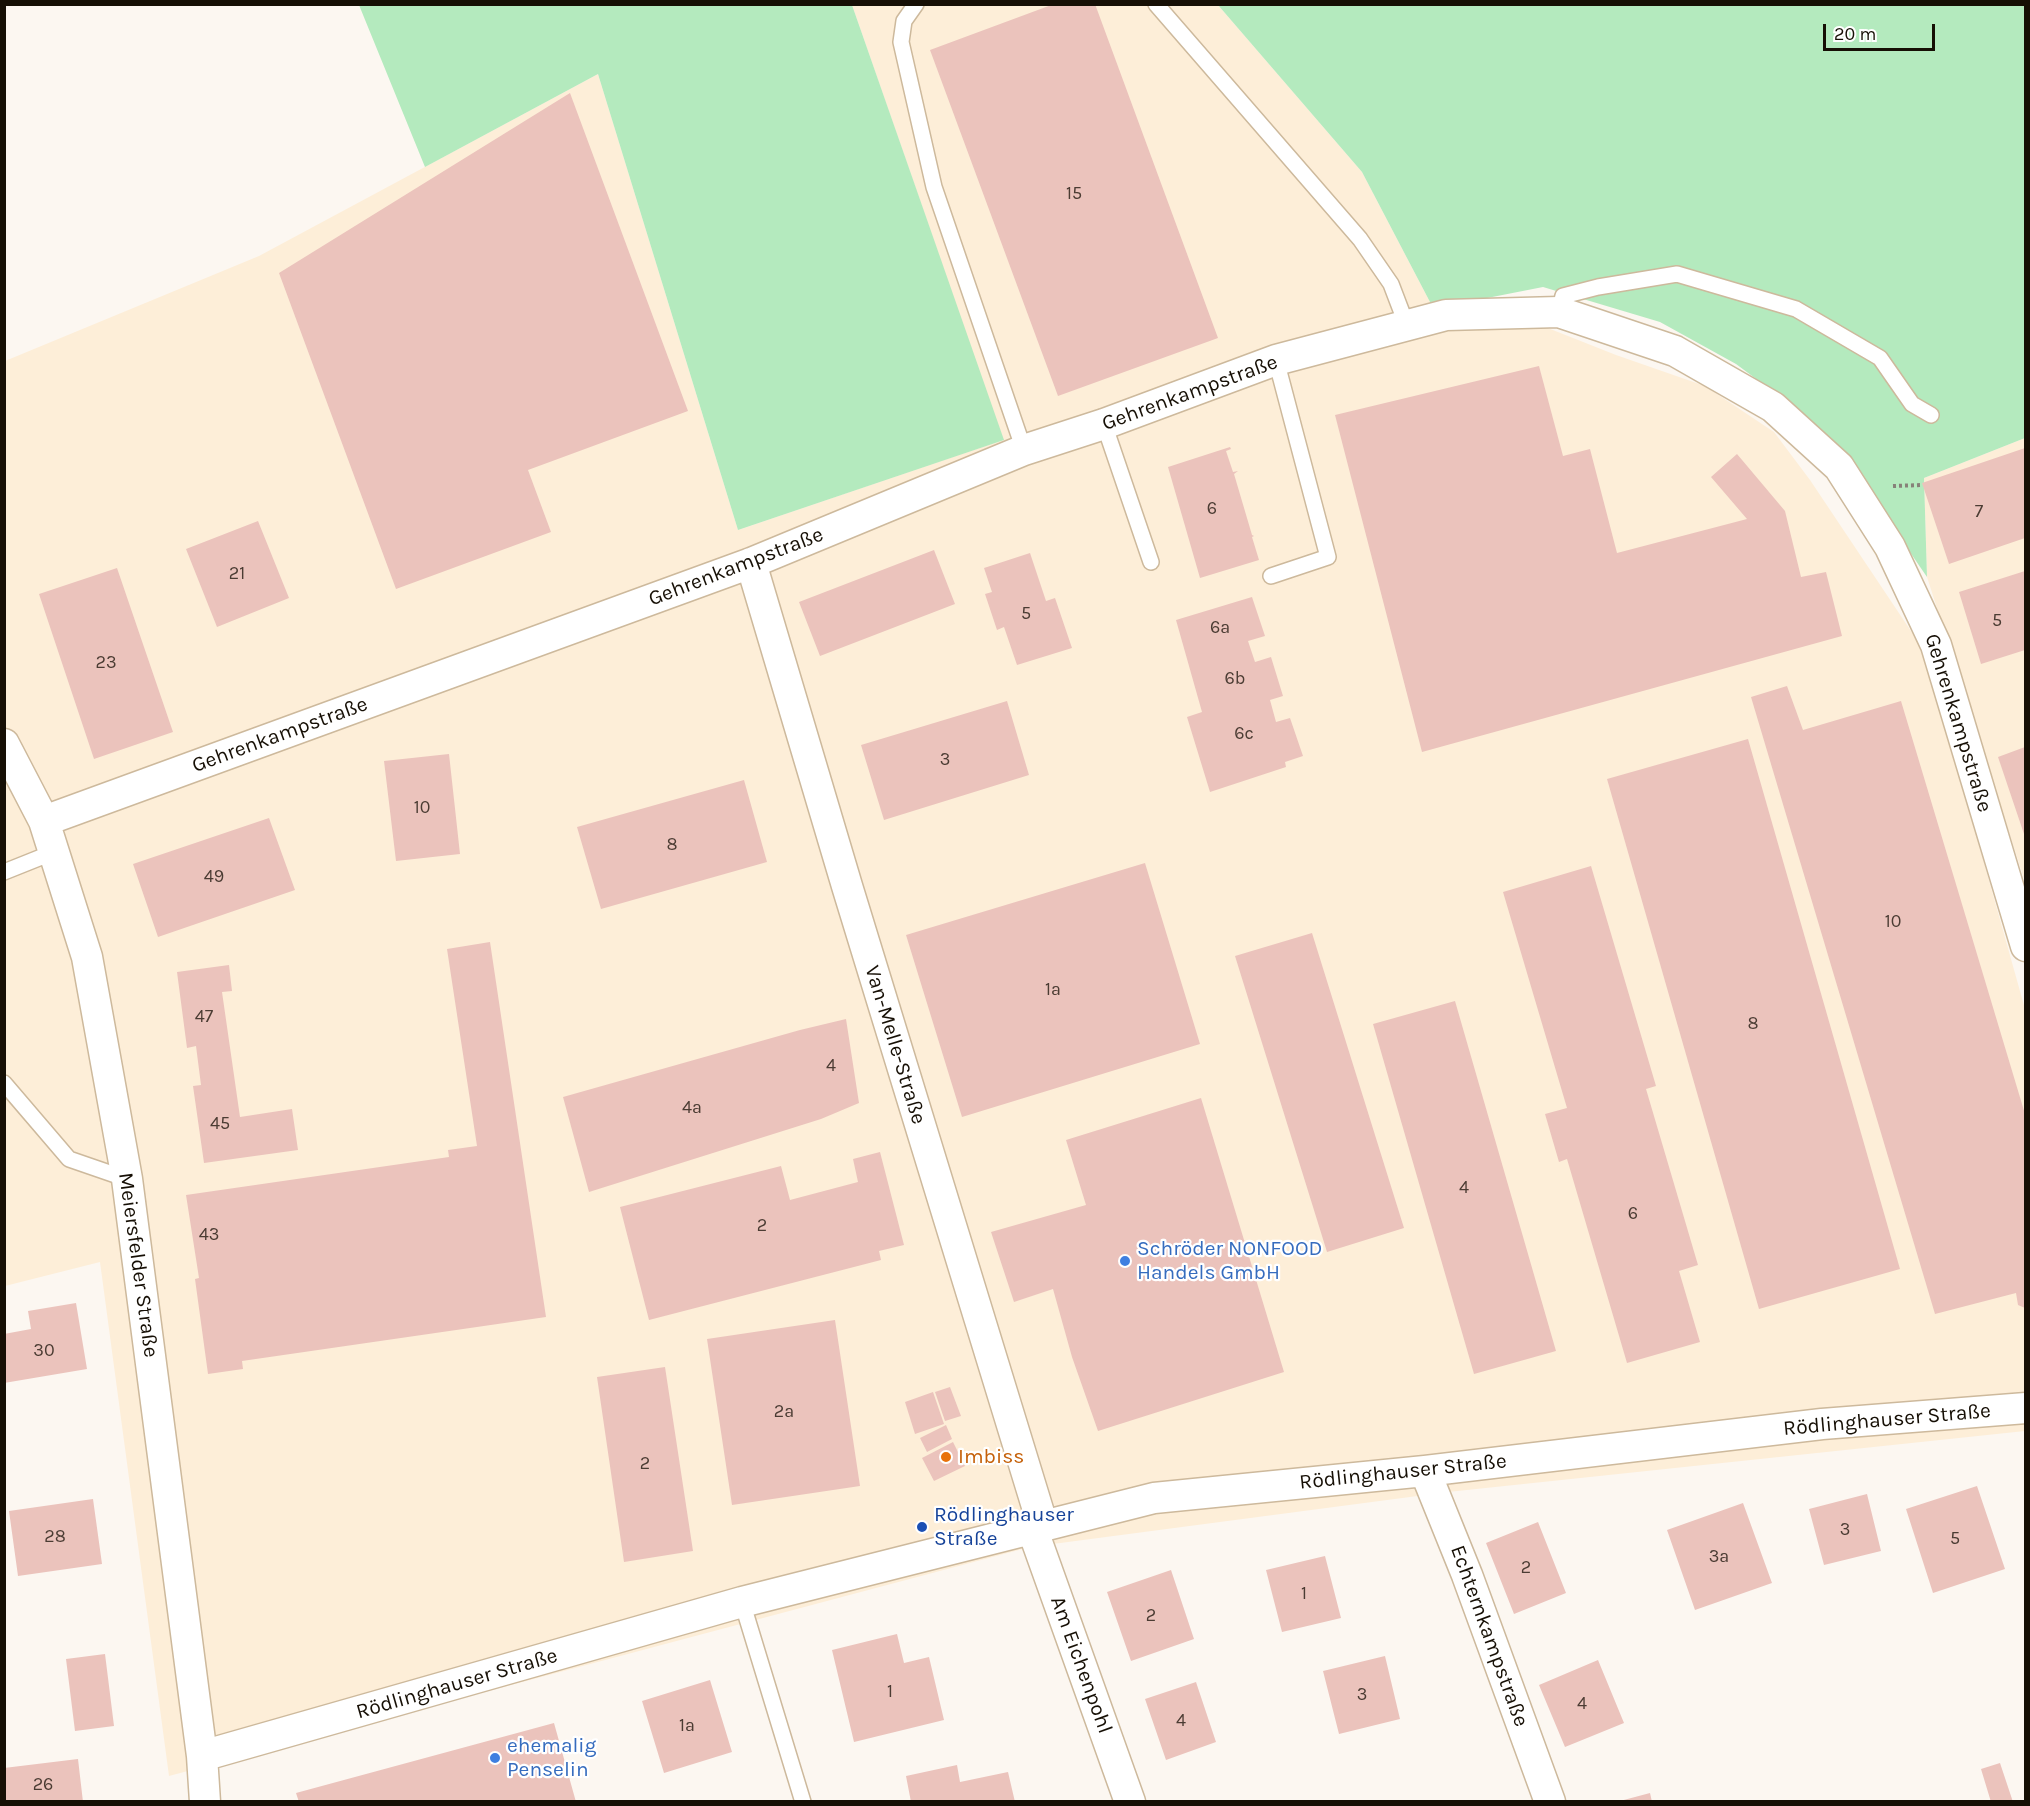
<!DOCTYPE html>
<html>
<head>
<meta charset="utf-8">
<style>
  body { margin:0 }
  #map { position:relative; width:2030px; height:1806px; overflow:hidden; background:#fcf7f1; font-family:Karla,sans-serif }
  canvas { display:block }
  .frame { position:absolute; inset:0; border:6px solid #160f05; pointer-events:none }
  .scale { position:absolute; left:1823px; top:24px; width:112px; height:27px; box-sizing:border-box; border:3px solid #160f05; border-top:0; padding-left:8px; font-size:18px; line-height:21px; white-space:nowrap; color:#160f05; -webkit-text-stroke:4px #fff; paint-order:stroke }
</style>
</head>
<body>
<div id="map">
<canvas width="2030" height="1806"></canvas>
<div class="frame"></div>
<div class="scale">20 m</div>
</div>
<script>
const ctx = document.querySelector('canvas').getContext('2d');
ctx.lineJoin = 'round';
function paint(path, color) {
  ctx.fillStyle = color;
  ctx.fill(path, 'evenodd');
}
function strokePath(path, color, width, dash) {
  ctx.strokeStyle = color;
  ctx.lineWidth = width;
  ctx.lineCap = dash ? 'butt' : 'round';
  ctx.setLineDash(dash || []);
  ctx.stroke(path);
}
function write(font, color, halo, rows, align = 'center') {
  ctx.font = font + ' Karla,sans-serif';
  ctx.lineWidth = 4.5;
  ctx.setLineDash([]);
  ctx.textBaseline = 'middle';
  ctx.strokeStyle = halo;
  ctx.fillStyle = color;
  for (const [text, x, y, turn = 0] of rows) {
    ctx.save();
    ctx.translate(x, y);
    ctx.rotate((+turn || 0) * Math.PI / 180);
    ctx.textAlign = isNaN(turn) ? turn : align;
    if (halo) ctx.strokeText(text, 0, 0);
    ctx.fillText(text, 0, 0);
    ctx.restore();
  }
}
paint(new Path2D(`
  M852 5H1218L1362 172 1430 302 1477 300 1616 355 1705 386 1774 432 1810 480 1925 652 2025 1009V1431L1448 1492 1030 1547 169 1776 100 1262 5 1286V361L259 256 598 74 738 530 1003 440Z
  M2025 438V882L1927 577 1924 478Z`), '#fdeed8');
paint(new Path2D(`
  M359 5H852L1004 440 738 530 598 74 425 167Z
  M1218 5H2025V438L1924 478 1927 577 1866 488 1806 416 1736 364 1660 322 1543 287 1477 300 1430 302 1362 172Z`), '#b4eabe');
paint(new Path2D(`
  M1054 4H1095L1218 338 1058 396 930 50Z
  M570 93 688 411 528 470 551 532 396 589 279 273Z
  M1539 366 1563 456 1590 449 1617 553 1747 519 1711 477 1737 454 1785 511 1801 577 1826 572 1842 636 1422 752 1335 415Z
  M1230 447 1231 449 1226 451 1233 472 1238 471 1234 474 1252 535 1254 536 1252 537 1259 560 1200 578 1168 467Z
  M2025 448V538L1949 564 1922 483Z
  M258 521 289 598 217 627 186 549Z
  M934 550 955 604 820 656 799 602Z
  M1030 553 1046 601 1055 598 1072 648 1017 665 1004 627 997 630 985 594 992 592 984 568Z
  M117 568 173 732 94 759 39 594Z
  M2025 571V650L1981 664 1959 592Z
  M1252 597 1265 636 1248 641 1255 662 1271 657 1283 696 1270 700 1276 722 1290 718 1303 756 1285 762 1286 767 1210 792 1187 717 1202 712 1176 620Z
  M1787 686 1803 730 1901 701 2025 1114V1308L2018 1305 2016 1293 1935 1314 1751 697Z
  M1007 701 1029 775 884 820 861 745Z
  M1748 739 1900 1269 1759 1309 1607 779Z
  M2025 747V837L1998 757Z
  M449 754 460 854 396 861 384 761Z
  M744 780 767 862 601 909 577 827Z
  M269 818 295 890 158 937 133 864Z
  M1145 863 1200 1044 962 1117 906 935Z
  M1591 866 1656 1086 1646 1089 1698 1265 1679 1271 1700 1342 1627 1363 1567 1159 1559 1162 1545 1114 1567 1108 1503 892Z
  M1312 933 1404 1228 1327 1252 1235 956Z
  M490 942 546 1317 242 1361 243 1369 208 1374 195 1279 199 1278 186 1195 449 1157 448 1150 477 1146 447 949Z
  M229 965 232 991 222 992 240 1117 292 1109 298 1150 204 1163 193 1086 201 1085 196 1046 187 1048 177 972Z
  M1455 1001 1556 1351 1474 1374 1373 1024Z
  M846 1019 859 1103 821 1119 589 1192 563 1097 800 1030Z
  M1201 1098 1284 1372 1098 1431 1072 1357 1053 1289 1014 1302 991 1232 1086 1205 1066 1140Z
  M880 1152 904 1245 879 1251 881 1260 649 1320 620 1207 781 1166 790 1200 858 1182 853 1159Z
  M76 1303 87 1369 4 1383V1334L31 1329 28 1311Z
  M835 1320 860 1486 732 1505 707 1339Z
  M665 1367 693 1551 624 1562 597 1377Z
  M950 1387 961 1416 945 1421 935 1392Z
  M933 1392 944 1424 915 1434 905 1402Z
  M946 1425 952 1439 927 1452 920 1438Z
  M953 1442 965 1466 934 1481 922 1458Z
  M1977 1486 2005 1569 1933 1593 1906 1509Z
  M1867 1494 1881 1551 1824 1565 1809 1509Z
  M93 1499 102 1564 18 1576 9 1511Z
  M1743 1503 1772 1583 1695 1610 1667 1530Z
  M1538 1522 1566 1593 1514 1614 1486 1543Z
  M1325 1556 1341 1618 1282 1632 1266 1570Z
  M1171 1570 1194 1639 1131 1661 1107 1592Z
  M897 1634 904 1663 929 1657 944 1720 854 1742 832 1650Z
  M105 1654 114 1726 75 1731 66 1659Z
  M1385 1656 1400 1719 1339 1734 1323 1671Z
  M1598 1660 1624 1723 1565 1747 1539 1685Z
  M710 1680 732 1752 664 1773 642 1701Z
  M1196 1682 1216 1742 1166 1760 1145 1699Z
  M554 1723 576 1802H299L296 1793Z
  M78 1759 83 1802H4V1768Z
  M2000 1763 2013 1802H1991L1981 1769Z
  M957 1765 960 1782 1008 1772 1015 1802H911L906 1776Z
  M1650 1793 1652 1802H1620V1801Z`), '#ebc3bc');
const lane = new Path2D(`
  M916 4 904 21 901 42 934 187 1024 450
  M1156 4 1360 239 1391 284 1407 326
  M1559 312 1563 296 1598 287 1677 274 1796 309 1880 358 1912 404 1931 415
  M1104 424 1151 562
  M1271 576 1328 557 1276 360
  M4 872 54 852
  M4 1083 69 1159 127 1179
  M742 1602 803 1802`);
const street = new Path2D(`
  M751 563 847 886 1043 1526
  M4 744 44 821 87 957 127 1179 202 1756 205 1802
  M44 821 751 563 1024 450 1104 424 1276 360 1446 315 1559 312 1675 351 1773 407 1839 467 1890 547 1936 645 2026 946
  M1425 1471 1467 1575 1550 1802
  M1032 1528 1130 1802
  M202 1756 742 1602 1154 1498 1425 1471 1822 1424 2026 1408`);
strokePath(lane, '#cdb99c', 18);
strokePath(street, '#cdb99c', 33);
strokePath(new Path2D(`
  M1893 486 1922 485`), '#878179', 4, [3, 3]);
strokePath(lane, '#fff', 15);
strokePath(street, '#fff', 30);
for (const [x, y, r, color] of [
  [1125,1261,6,"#3f7fe0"],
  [946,1457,6,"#e8710a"],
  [922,1527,6,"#1a4fb4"],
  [495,1758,6,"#3f7fe0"]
]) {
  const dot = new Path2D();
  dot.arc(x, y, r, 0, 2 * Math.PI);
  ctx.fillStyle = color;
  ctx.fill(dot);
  strokePath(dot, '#fff', 2);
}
write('18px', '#4b3c33', null, [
  ["15",1074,194],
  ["6",1212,509],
  ["7",1979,512],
  ["21",237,574],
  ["5",1026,614],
  ["5",1997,621],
  ["6a",1220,628],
  ["23",106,663],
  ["6b",1235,679],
  ["6c",1244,734],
  ["3",945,760],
  ["10",422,808],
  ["8",672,845],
  ["49",214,877],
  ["10",1893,922],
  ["1a",1053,990],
  ["47",204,1017],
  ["8",1753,1024],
  ["4",831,1066],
  ["4a",692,1108],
  ["45",220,1124],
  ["4",1464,1188],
  ["6",1633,1214],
  ["2",762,1226],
  ["43",209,1235],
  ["30",44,1351],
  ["2a",784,1412],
  ["2",645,1464],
  ["3",1845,1530],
  ["28",55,1537],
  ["5",1955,1539],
  ["3a",1719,1557],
  ["2",1526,1568],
  ["1",1304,1594],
  ["2",1151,1616],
  ["1",890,1692],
  ["3",1362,1695],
  ["4",1582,1704],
  ["4",1181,1721],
  ["1a",687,1726],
  ["26",43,1785]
]);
write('21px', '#160f05', '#fff', [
  ["Gehrenkampstraße",1190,393,-20],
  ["Gehrenkampstraße",736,567,-21],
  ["Gehrenkampstraße",1958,723,73],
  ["Gehrenkampstraße",280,735,-20],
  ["Van-Melle-Straße",895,1045,73],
  ["Meiersfelder Straße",138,1265,82],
  ["Rödlinghauser Straße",1887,1420,-5],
  ["Rödlinghauser Straße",1403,1472,-6],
  ["Echternkampstraße",1489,1636,70],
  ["Am Eichenpohl",1081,1665,70],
  ["Rödlinghauser Straße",457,1684,-16]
]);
write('21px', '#366cbe', '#fff', [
  ["Schröder NONFOOD",1137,1249],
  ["Handels GmbH",1137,1273],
  ["ehemalig",507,1746],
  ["Penselin",507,1770]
], 'left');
write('21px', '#c56008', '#fff', [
  ["Imbiss",958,1457]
], 'left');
write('21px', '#164399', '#fff', [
  ["Rödlinghauser",934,1515],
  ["Straße",934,1539]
], 'left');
</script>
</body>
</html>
